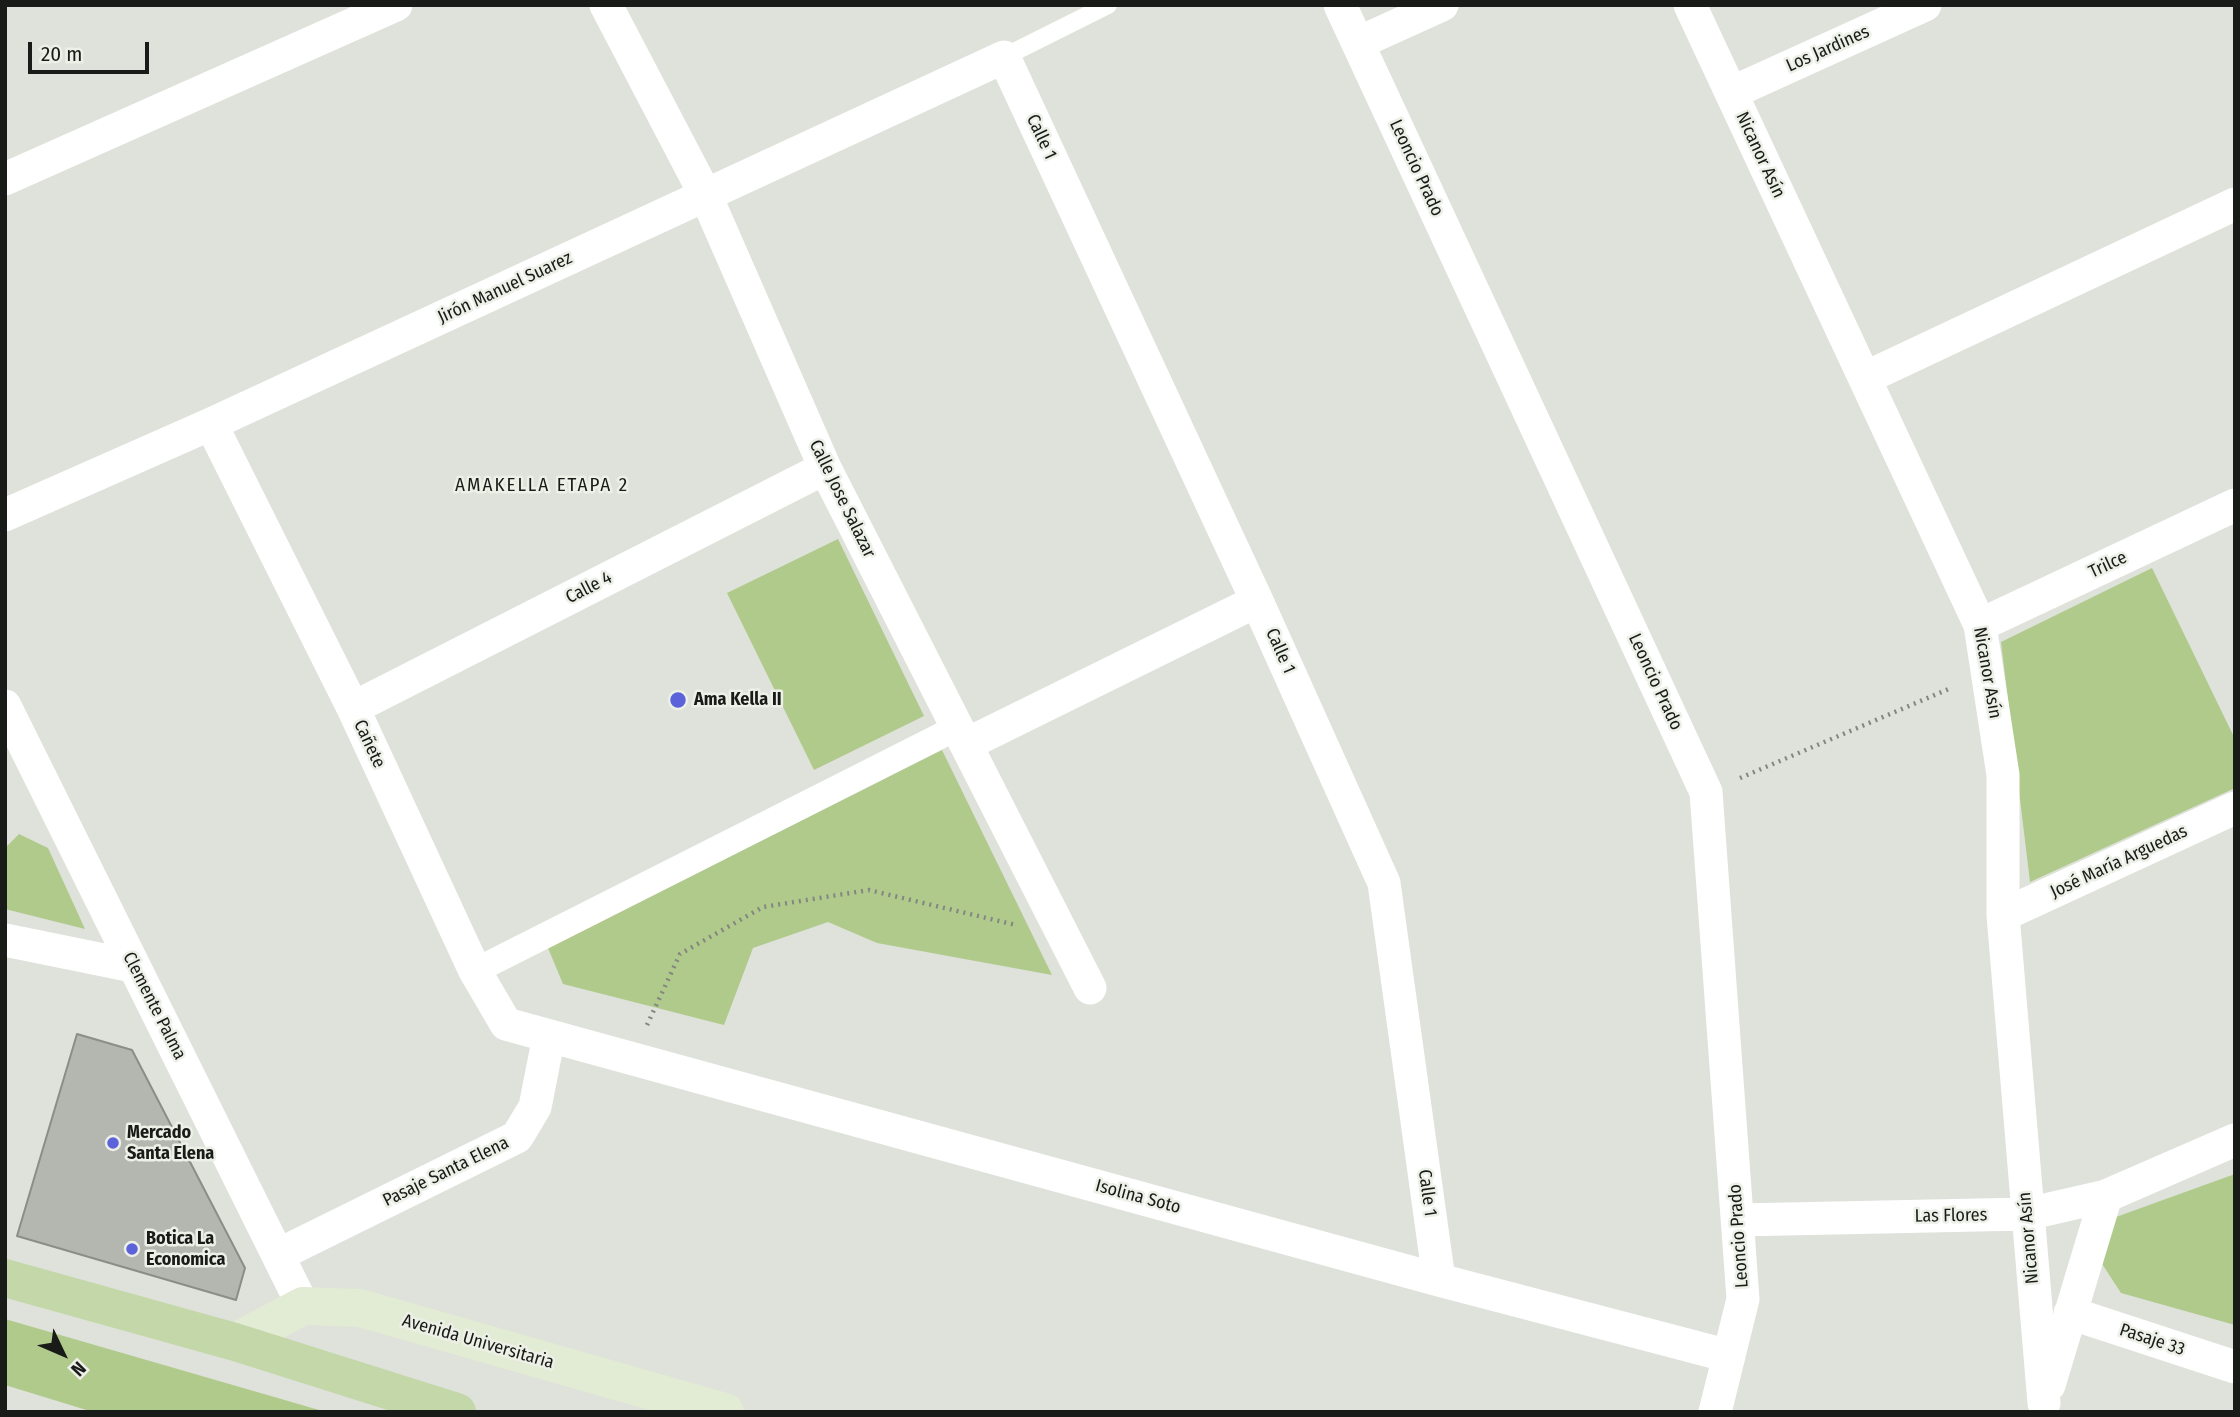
<!DOCTYPE html>
<html>
<head>
<meta charset="utf-8">
<style>
  body { margin:0 }
  #map { position:relative; width:2240px; height:1417px; overflow:hidden; background:#dee2da; font-family:"Fira Sans Condensed",sans-serif }
  canvas { display:block }
  .frame { position:absolute; inset:0; border:7px solid #191b18; pointer-events:none }
  .north { position:absolute; left:28px; top:1319px; width:70px; height:70px; -webkit-text-stroke:5px #ecf0e7; paint-order:stroke; rotate:134deg; font-size:19px; font-weight:700; line-height:28px; text-align:center; color:#191b18 }
  .north::after { content:''; display:block; margin:auto; width:24px; height:32px; background:#191b18; clip-path:polygon(50% 0,100% 100%,50% 72%,0 100%) }
  .scale { position:absolute; left:28px; top:42px; width:121px; height:32px; box-sizing:border-box; border:4px solid #191b18; border-top:0; padding-left:9px; font-size:21px; line-height:24px; white-space:nowrap; color:#191b18; -webkit-text-stroke:5px #ecf0e7; paint-order:stroke }
</style>
</head>
<body>
<div id="map">
<canvas width="2240" height="1417"></canvas>
<div class="frame"></div>
<div class="north">N</div>
<div class="scale">20 m</div>
</div>
<script>
const ctx = document.querySelector('canvas').getContext('2d');
ctx.lineJoin = 'round';
function paint(path, color) {
  ctx.fillStyle = color;
  ctx.fill(path, 'evenodd');
}
function strokePath(path, color, width, dash) {
  ctx.strokeStyle = color;
  ctx.lineWidth = width;
  ctx.lineCap = dash ? 'butt' : 'round';
  ctx.setLineDash(dash || []);
  ctx.stroke(path);
}
function write(font, color, halo, rows, align = 'center') {
  ctx.font = font + ' "Fira Sans Condensed",sans-serif';
  ctx.lineWidth = 5;
  ctx.setLineDash([]);
  ctx.textBaseline = 'middle';
  ctx.strokeStyle = halo;
  ctx.fillStyle = color;
  for (const [text, x, y, turn = 0] of rows) {
    ctx.save();
    ctx.translate(x, y);
    ctx.rotate((+turn || 0) * Math.PI / 180);
    ctx.textAlign = isNaN(turn) ? turn : align;
    if (halo) ctx.strokeText(text, 0, 0);
    ctx.fillText(text, 0, 0);
    ctx.restore();
  }
}
paint(new Path2D(`
  M838 539 924 716 814 770 727 593Z
  M2152 568 2235 739V788L2030 882 2001 642Z
  M942 750 1052 975 877 943 828 922 753 948 724 1025 563 984 548 948Z
  M19 834 48 848 85 929 5 909V848Z
  M2235 1174V1325L2121 1293 2080 1230Z
  M5 1319 326 1412H93L5 1385Z`), '#b0ca8c');
const building = new Path2D(`
  M77 1034 132 1050 245 1268 236 1300 17 1236Z`);
paint(building, '#b4b7af');
strokePath(building, '#8b8e86', 2);
strokePath(new Path2D(`
  M1740 778 1951 688
  M647 1025 680 954 763 907 869 890 1016 925`), '#848781', 4.5, [2, 5]);
strokePath(new Path2D(`
  M1004 57 1108 5`), '#fff', 18);
strokePath(new Path2D(`
  M475 971 958 727`), '#fff', 26);
strokePath(new Path2D(`
  M606 5 706 196 825 468 1090 988
  M1340 5 1706 792 1743 1299 1715 1412
  M1690 5 1980 625 2003 775V915L2044 1403
  M1358 43 1442 5
  M1731 93 1925 5
  M5 179 396 5
  M1865 378 2235 204
  M211 424 353 708 475 971 506 1024 1439 1280 1729 1356
  M5 515 211 424 1004 57 1257 601 1384 883 1439 1280
  M1980 625 2235 505
  M5 706 303 1306
  M353 708 825 468
  M967 744 1257 601
  M2003 915 2235 808
  M5 940 133 966
  M1738 1220 2027 1214 2106 1196 2235 1140
  M278 1255 517 1137 535 1107 549 1036
  M2070 1313 2235 1367
  M2049 1385 2106 1196`), '#fff', 33);
strokePath(new Path2D(`
  M235 1342 303 1306 360 1308 725 1412`), '#e2ebd4', 38);
strokePath(new Path2D(`
  M5 1278 235 1342 457 1412`), '#c4d7a9', 38);
for (const [x, y, r, color] of [
  [678,700,9,"#5c62d9"],
  [113,1143,7,"#5c62d9"],
  [132,1249,7,"#5c62d9"]
]) {
  const dot = new Path2D();
  dot.arc(x, y, r, 0, 2 * Math.PI);
  ctx.fillStyle = color;
  ctx.fill(dot);
  strokePath(dot, '#ecf0e7', 2.5);
}
write('18px', '#191b18', '#ecf0e7', [
  ["Los Jardines",1828,49,-24],
  ["Calle 1",1041,137,65],
  ["Nicanor Asín",1760,155,65],
  ["Leoncio Prado",1416,168,65],
  ["Jirón Manuel Suarez",505,288,-25],
  ["Calle Jose Salazar",842,499,64],
  ["Trilce",2108,565,-25],
  ["Calle 4",589,588,-27],
  ["Calle 1",1280,651,66],
  ["Nicanor Asín",1987,673,80],
  ["Leoncio Prado",1655,682,65],
  ["Cañete",369,744,65],
  ["José María Arguedas",2119,862,-25],
  ["Clemente Palma",154,1006,63],
  ["Pasaje Santa Elena",446,1172,-26],
  ["Calle 1",1427,1193,82],
  ["Isolina Soto",1138,1197,15],
  ["Las Flores",1951,1216,-1],
  ["Leoncio Prado",1739,1236,-94],
  ["Nicanor Asín",2029,1238,-95],
  ["Pasaje 33",2152,1340,18],
  ["Avenida Universitaria",478,1342,16]
]);
write('bold 18px', '#191b18', '#ecf0e7', [
  ["Ama Kella II",694,700],
  ["Mercado",127,1133],
  ["Santa Elena",127,1154],
  ["Botica La",146,1239],
  ["Economica",146,1260]
], 'left');
ctx.letterSpacing = '2px';
write('19px', '#191b18', '#ecf0e7', [
  ["AMAKELLA ETAPA 2",542,486]
]);
ctx.letterSpacing = '0px';
</script>
</body>
</html>
